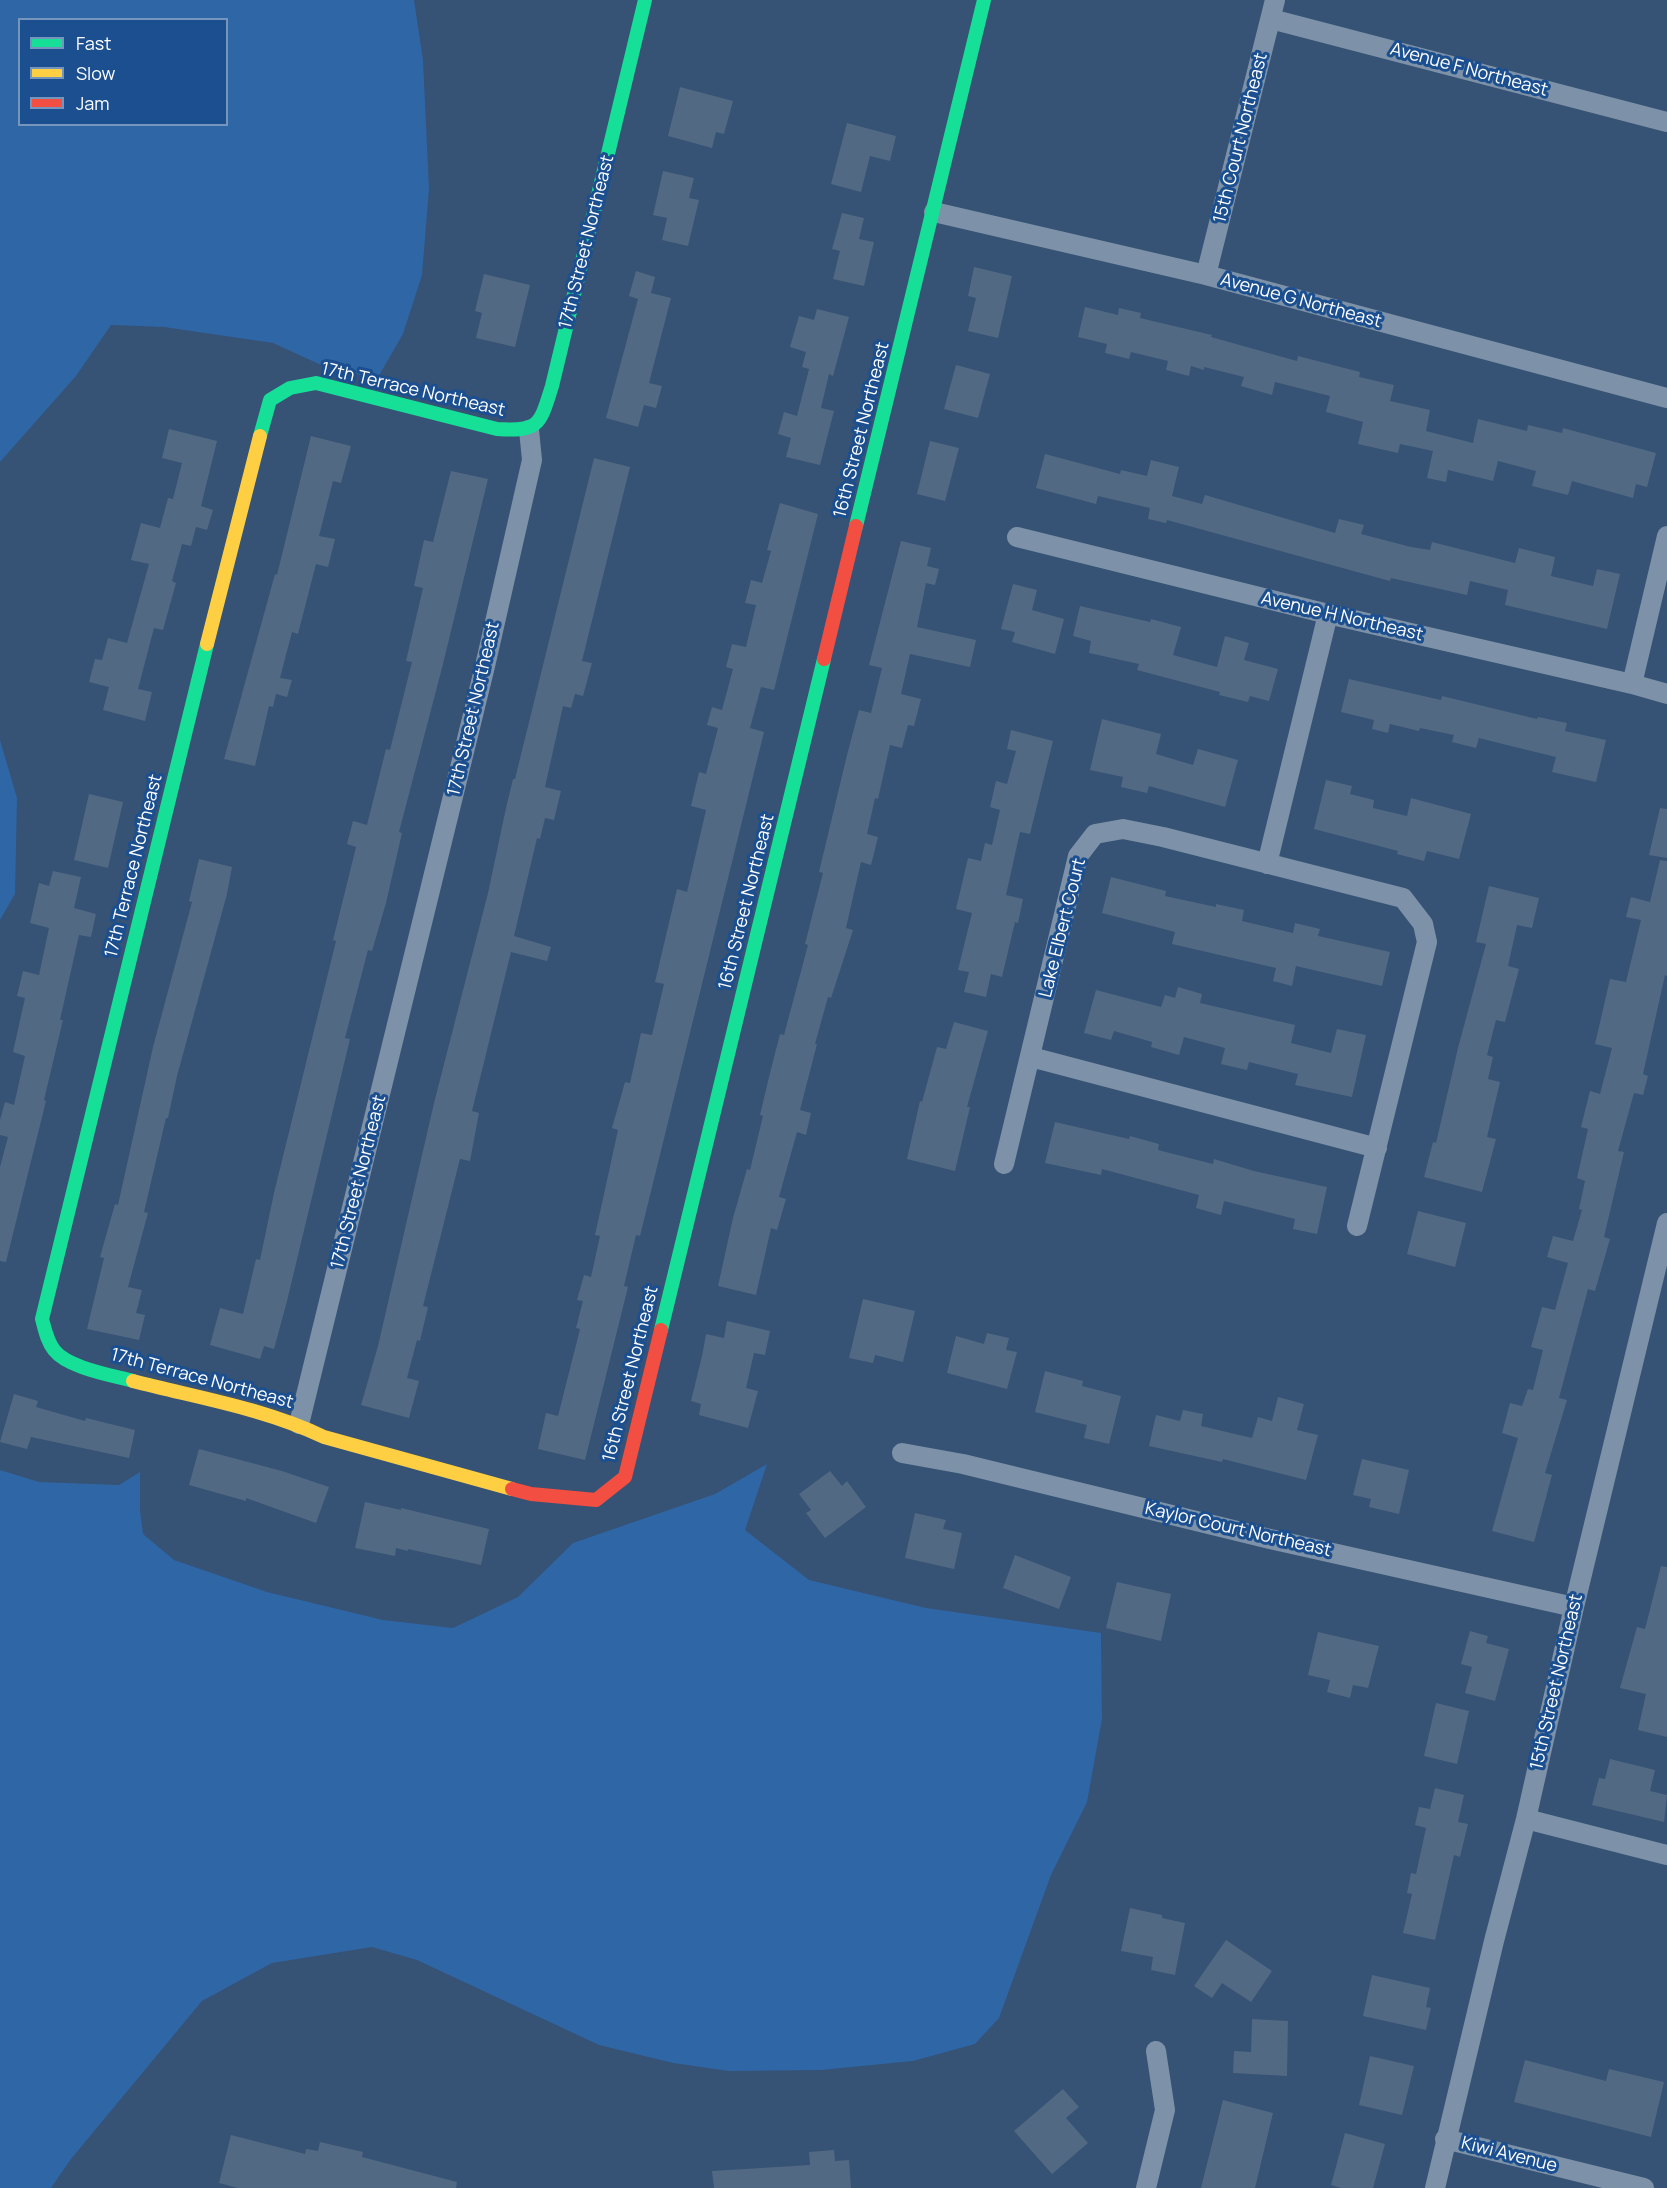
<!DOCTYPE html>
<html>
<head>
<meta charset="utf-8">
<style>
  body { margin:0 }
  #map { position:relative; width:1667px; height:2188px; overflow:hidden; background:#365274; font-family:Manrope,sans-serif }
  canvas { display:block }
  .legend { position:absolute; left:18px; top:18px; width:210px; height:108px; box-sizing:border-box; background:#1b4f8f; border:2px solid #7695bc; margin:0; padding:8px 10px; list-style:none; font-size:18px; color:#fff }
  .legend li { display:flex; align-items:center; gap:12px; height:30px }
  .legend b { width:30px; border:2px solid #7695bc }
</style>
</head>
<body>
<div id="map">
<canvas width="1667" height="2188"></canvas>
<ul class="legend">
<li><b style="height:8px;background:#16e098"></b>Fast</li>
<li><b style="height:8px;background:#ffcf43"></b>Slow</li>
<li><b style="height:8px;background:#f24e42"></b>Jam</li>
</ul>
</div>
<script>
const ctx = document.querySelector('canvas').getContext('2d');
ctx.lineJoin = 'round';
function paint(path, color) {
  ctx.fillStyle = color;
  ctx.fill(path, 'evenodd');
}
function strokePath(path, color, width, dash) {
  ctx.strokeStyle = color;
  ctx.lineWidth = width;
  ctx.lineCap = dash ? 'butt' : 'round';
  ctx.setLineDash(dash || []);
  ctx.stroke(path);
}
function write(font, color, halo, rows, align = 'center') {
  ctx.font = font + ' Manrope,sans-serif';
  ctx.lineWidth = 6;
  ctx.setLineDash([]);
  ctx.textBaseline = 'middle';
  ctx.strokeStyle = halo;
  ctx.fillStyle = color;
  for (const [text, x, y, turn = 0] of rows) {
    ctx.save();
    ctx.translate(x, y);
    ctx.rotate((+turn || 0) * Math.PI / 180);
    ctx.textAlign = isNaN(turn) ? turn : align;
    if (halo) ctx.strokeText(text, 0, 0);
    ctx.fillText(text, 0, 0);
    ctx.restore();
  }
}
paint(new Path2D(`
  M0 0H414L423 60 429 189 422 275 403 334 377 379 321 365 273 343 164 327 111 325 76 376 0 462ZM20 20H226V124H20Z
  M0 740 17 798 15 894 0 920Z
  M767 1464 745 1530 809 1580 926 1608 1101 1633 1102 1719 1087 1802 1051 1875 999 2018 975 2044 913 2061 821 2070 729 2071 673 2063 599 2045 417 1960 372 1947 272 1963 202 2001 71 2159 51 2188H0V1470L39 1482 119 1485 140 1472V1510L143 1534 174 1560 267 1592 383 1620 453 1628 518 1597 573 1543 715 1494Z`), '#2f66a5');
paint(new Path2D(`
  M680 87 733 101 724 134 716 132 712 148 668 136Z
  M847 123 896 136 890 161 870 156 861 192 831 184Z
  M663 171 694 178 689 198 699 200 688 246 662 240 667 218 653 215Z
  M842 213 864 218 859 239 874 242 864 286 833 279 840 251 832 249Z
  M974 267 1012 276 998 338 968 331 976 298 968 296Z
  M636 271 655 277 651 293 671 298 649 383 662 386 656 408 644 405 638 427 606 418 638 299 629 296Z
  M484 274 530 285 515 347 476 338 482 313 475 311Z
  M1085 307 1118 315 1119 308 1141 313 1140 318 1212 335 1211 337 1297 361 1298 356 1360 372 1359 377 1394 385 1390 401 1430 410 1426 431 1473 443 1478 419 1527 431 1528 425 1562 433 1563 428 1656 453 1647 487 1636 484 1633 498 1572 481 1568 495 1532 486 1536 471 1498 461 1493 481 1448 470 1446 482 1427 478 1433 451 1400 444 1398 453 1358 444 1363 422 1326 412 1330 396 1275 382 1272 395 1241 386 1244 377 1204 367V370L1191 366 1189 376 1166 370 1168 361 1131 352 1129 359 1105 353 1107 344 1078 337Z
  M817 309 849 317 833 376 829 374 821 408 834 411 820 465 786 457 791 438 778 434 784 412 797 416 809 369 802 367 806 352 790 347 799 316 814 320Z
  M956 365 990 374 978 418 944 409Z
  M169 429 217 441 201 506 213 510 207 530 196 527 191 546 182 544 172 581 176 583 163 630 154 628 138 689 152 692 145 721 103 710 109 687 89 682 95 659 102 660 108 638 127 643 149 564 131 560 141 523 160 528 168 498 173 499 182 463 162 458Z
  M311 436 351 446 341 483 333 481 319 536 335 539 328 567 316 564 298 634 292 632 280 678 292 680 287 697 276 694 273 707 269 706 255 766 224 759 275 574 277 575Z
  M930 441 959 448 945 501 917 494Z
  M1045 454 1120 474 1121 470 1147 476 1151 460 1179 467 1172 496 1202 504 1205 495 1335 533 1339 519 1364 525 1361 534 1411 547 1430 550 1432 542 1515 563 1519 548 1555 557 1551 576 1593 586 1597 569 1620 574 1607 629 1505 605 1508 590 1470 581 1467 595 1391 578 1390 581 1167 520 1166 523 1148 519 1150 508 1098 496 1096 504 1036 488Z
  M594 458 630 467 582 661 592 663 583 696 575 694 571 708 563 706 545 787 561 791 554 820 545 818 540 839 537 838 514 936 551 947 547 961 511 952 472 1111 479 1113 470 1161 460 1159 423 1306 428 1307 420 1341 417 1340 407 1378 419 1381 409 1418 361 1405 378 1346 434 1103 488 893 506 808 513 779H515Z
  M451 471 488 479 442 668 399 832 402 833 386 903 372 951 368 950 345 1038 350 1039 287 1301 274 1349 264 1346 260 1359 210 1345 220 1308 243 1314 256 1259 260 1260 274 1193 336 941 333 940 356 847 347 844 353 821 367 825 386 749 390 750 412 662 406 661 423 588 414 586 424 540 433 542Z
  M780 503 818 514 774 690 761 687 750 728 764 732 640 1236 636 1235 624 1286 628 1287 585 1460 538 1449 546 1413 558 1416 580 1329 576 1328 583 1301 577 1300 584 1275 591 1277 600 1236 595 1235 618 1130 612 1128 625 1082 630 1083 641 1033 652 1035 664 984 655 982 677 889 687 892 706 810 691 806 699 772 706 774 718 728 707 725 712 707 722 710 733 669 726 667 732 644 746 647 756 605 745 603 751 580 762 583 771 551 767 550Z
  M901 541 931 548 927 566 939 569 935 585 926 583 917 627 976 640 970 667 910 654 901 694 921 699 914 726 908 725 902 748 890 745 878 799 875 798 867 834 878 837 871 865 861 862 846 928 853 930 831 998 828 997 815 1044H817L800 1110 811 1113 806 1135 797 1132 779 1197 786 1199 777 1230 771 1228 756 1295 718 1286 733 1218 747 1169 750 1170 763 1116 760 1115 769 1077 780 1034 784 1035 808 945 805 944 823 873 819 872 847 755 859 710 871 713 882 668 869 665Z
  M1013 584 1037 590 1032 610 1064 619 1055 654 1012 642 1015 632 1001 629Z
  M1080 606 1150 622 1151 619 1181 627 1173 655 1217 667 1225 636 1249 643 1244 660 1278 669 1269 701 1250 696 1248 702 1219 695 1220 692 1137 670 1139 664 1089 653 1091 641 1073 636Z
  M1349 679 1441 700 1442 696 1537 719 1538 717 1567 723 1565 731 1606 740 1596 782 1552 772 1556 757 1515 747 1479 738 1476 748 1452 742 1454 735 1420 728 1419 731 1390 724 1388 733 1372 729 1374 720 1341 712Z
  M1102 719 1161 734 1156 754 1193 765 1198 749 1238 760 1225 807 1149 786 1147 793 1121 787 1123 777 1090 770Z
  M1011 730 1053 741 1030 834 1020 832 1006 895 1023 899 1018 923 1015 922 1002 977 991 974 986 997 964 992 969 972 958 970 972 913 956 909 968 858 981 861 985 843 992 845 1000 810 990 807 996 781 1007 784 1016 751 1007 749Z
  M1326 780 1352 786 1350 794 1374 800 1373 808 1407 816 1411 798 1471 814 1459 859 1427 851 1424 861 1397 854 1398 851 1314 829Z
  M89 794 123 802 108 868 74 860Z
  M1660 808 1667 809V858L1649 855Z
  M199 859 232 867 227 894 177 1076 168 1118H166L144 1212 148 1213 128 1287 142 1290 136 1313 145 1315 139 1340 87 1329 104 1258 100 1257 115 1204 118 1205 153 1047 192 902 189 901Z
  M1660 860 1667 861V976L1665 975 1643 1074 1648 1076 1643 1095 1634 1093 1618 1151 1624 1152 1604 1237 1610 1239 1595 1291 1588 1289 1559 1398 1567 1400 1545 1473 1552 1475 1534 1542 1492 1531 1518 1438 1502 1433 1510 1403 1522 1406 1528 1389 1533 1390 1543 1350 1531 1347 1542 1307 1555 1310 1568 1263 1547 1257 1553 1236 1573 1241 1582 1210 1579 1209 1585 1181 1577 1178 1588 1129 1581 1127 1590 1091 1600 1094 1612 1048 1595 1044 1610 979 1626 982 1641 920 1626 917 1631 897 1650 902Z
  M53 871 81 877 74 908 96 914 91 937 79 935 60 1020H63L44 1100 46 1101 6 1262 0 1261V1167L8 1137 0 1135V1120L5 1102 14 1105 25 1056 13 1052 25 998 17 996 23 971 39 975 49 928 30 923 39 883 49 886Z
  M1111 877 1166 891 1165 896 1216 907V904L1244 910 1242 921 1293 933 1295 923 1320 929 1318 936 1390 952 1382 986 1296 966 1292 986 1273 981 1276 968 1172 944 1175 932 1102 913Z
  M1489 886 1539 898 1532 928 1517 925 1508 966 1519 969 1505 1022 1496 1020 1487 1055 1493 1057 1488 1079 1500 1082 1487 1137 1496 1139 1482 1192 1424 1177 1433 1142 1436 1143 1458 1048 1486 944 1476 942Z
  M1178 987 1202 994 1200 1003 1295 1025 1291 1043 1331 1053 1337 1029 1366 1035 1352 1097 1295 1085 1298 1074 1249 1062 1247 1070 1221 1064 1225 1048 1184 1037 1179 1055 1151 1047 1152 1042 1114 1031 1111 1040 1084 1033 1096 990 1161 1007 1165 995 1175 998Z
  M954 1022 988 1031 967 1107H970L955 1171 907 1159 920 1101 922 1102 937 1047 946 1049Z
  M1055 1122 1129 1139 1130 1136 1159 1144 1158 1150 1213 1164 1214 1159 1254 1171 1327 1187 1317 1234 1293 1229 1295 1219 1224 1201 1221 1215 1196 1208 1199 1195 1102 1169 1101 1175 1045 1163Z
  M1418 1211 1466 1223 1455 1267 1407 1254Z
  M863 1299 915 1311 903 1362 875 1355 873 1363 849 1358Z
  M727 1321 770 1331 765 1355 754 1353 746 1388 758 1391 748 1428 699 1415 701 1404 691 1401 702 1356 706 1334 724 1338Z
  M987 1333 1009 1338 1006 1350 1017 1352 1007 1389 947 1373 956 1336 984 1344Z
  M1045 1371 1083 1381 1082 1386 1121 1396 1109 1444 1084 1438 1087 1425 1035 1412Z
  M14 1394 38 1401 36 1407 85 1421 86 1418 135 1430 129 1458 31 1437 27 1449 0 1442Z
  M1278 1397 1304 1404 1297 1430 1318 1435 1306 1480 1223 1459 1222 1462 1149 1446 1156 1415 1180 1421 1183 1410 1203 1414 1201 1426 1252 1438 1258 1417 1272 1421Z
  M199 1449 282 1471 329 1487 316 1523 246 1498V1501L189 1485Z
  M1362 1459 1409 1470 1399 1514 1369 1507 1371 1499 1353 1495Z
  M830 1471 842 1486 847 1481 866 1507 825 1538 806 1513 811 1510 799 1494Z
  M365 1502 401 1510V1508L489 1529 481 1565 408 1549V1551L396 1548 395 1556 355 1548Z
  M915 1513 946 1520 943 1529 962 1533 954 1569 905 1558Z
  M1015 1555 1071 1577 1059 1609 1003 1588Z
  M1661 1566 1667 1567V1737L1638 1730 1646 1694 1620 1688 1637 1627 1645 1629Z
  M1117 1582 1171 1594 1161 1641 1106 1628Z
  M1470 1631 1488 1636 1486 1643 1509 1649 1495 1701 1465 1693 1472 1667 1461 1664Z
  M1318 1632 1379 1646 1368 1688 1353 1685 1350 1698 1327 1692 1330 1680 1308 1675Z
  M1436 1703 1469 1711 1457 1764 1424 1756Z
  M1610 1759 1655 1770 1650 1791 1667 1795 1664 1822 1592 1805 1599 1778 1605 1779Z
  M1435 1788 1464 1795 1458 1822 1468 1824 1460 1857 1454 1855 1435 1940 1403 1933 1412 1894 1407 1893 1411 1873 1416 1874 1426 1828 1415 1825 1419 1807 1430 1809Z
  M1130 1908 1162 1915V1918L1185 1923 1175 1975 1151 1970 1153 1957 1121 1951Z
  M1226 1940 1272 1971 1251 2002 1222 1983 1212 1998 1194 1986Z
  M1372 1975 1430 1988 1426 2007 1431 2008 1426 2030 1363 2016Z
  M1252 2019 1288 2021 1287 2076 1233 2073 1234 2051 1251 2052Z
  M1370 2056 1414 2066 1402 2115 1359 2105Z
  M1525 2060 1606 2081 1609 2069 1664 2082 1651 2137 1514 2102Z
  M1063 2089 1079 2107 1066 2118 1088 2143 1052 2174 1014 2131Z
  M1223 2100 1273 2113 1255 2188H1201Z
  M1345 2133 1385 2144 1373 2188H1341L1331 2185Z
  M231 2135 305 2154 306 2149 318 2151 320 2142 363 2152 362 2157 457 2182 456 2188H238L219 2183Z
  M834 2150 835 2161 849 2160 851 2188H714L712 2171 810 2165 809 2152Z`), '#526984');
strokePath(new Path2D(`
  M1271 19 1667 122
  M934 212 1206 275 1667 398
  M1206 275 1275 0
  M1017 537 1328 614 1632 684 1667 694
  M1632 684 1667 536
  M1267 864 1328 614
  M1031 1057 1377 1148
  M1004 1164 1078 856 1095 834 1123 829 1163 837 1403 898 1423 924 1427 942 1357 1226
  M299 1424 485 666 532 460 529 430
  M902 1453 963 1464 1270 1539 1574 1607
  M1526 1819 1667 1855
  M1445 2139 1644 2188
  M1146 2188 1165 2110 1156 2051
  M1435 2188 1494 1941 1526 1819 1574 1607 1667 1223`), '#7d92a8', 20);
strokePath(new Path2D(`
  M260 436 270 400 290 388 316 383 497 429C540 432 540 424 552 386L645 0
  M856 526 984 0
  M661 1330 824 659
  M133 1381C111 1375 68 1368 54 1350 47 1341 45 1330 42 1319L207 644`), '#16e098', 14);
strokePath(new Path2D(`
  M207 644 260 436
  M133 1381C198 1398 263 1408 324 1437L512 1489`), '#ffcf43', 14);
strokePath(new Path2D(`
  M824 659 856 526
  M512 1489 531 1494 596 1500 625 1477 661 1330`), '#f24e42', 14);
write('18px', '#fff', '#1b4f8f', [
  ["Avenue F Northeast",1469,70,15],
  ["15th Court Northeast",1241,138,-76],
  ["17th Street Northeast",587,242,-76],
  ["Avenue G Northeast",1301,301,15],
  ["17th Terrace Northeast",413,390,13],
  ["16th Street Northeast",862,430,-76],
  ["Avenue H Northeast",1342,617,13],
  ["17th Street Northeast",474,709,-77],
  ["17th Terrace Northeast",134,866,-76],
  ["16th Street Northeast",747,902,-76],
  ["Lake Elbert Court",1063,928,-76],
  ["17th Street Northeast",359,1182,-76],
  ["16th Street Northeast",631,1374,-76],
  ["17th Terrace Northeast",202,1379,15],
  ["Kaylor Court Northeast",1238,1530,13],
  ["15th Street Northeast",1557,1682,-77],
  ["Kiwi Avenue",1509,2155,14]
]);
</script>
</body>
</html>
